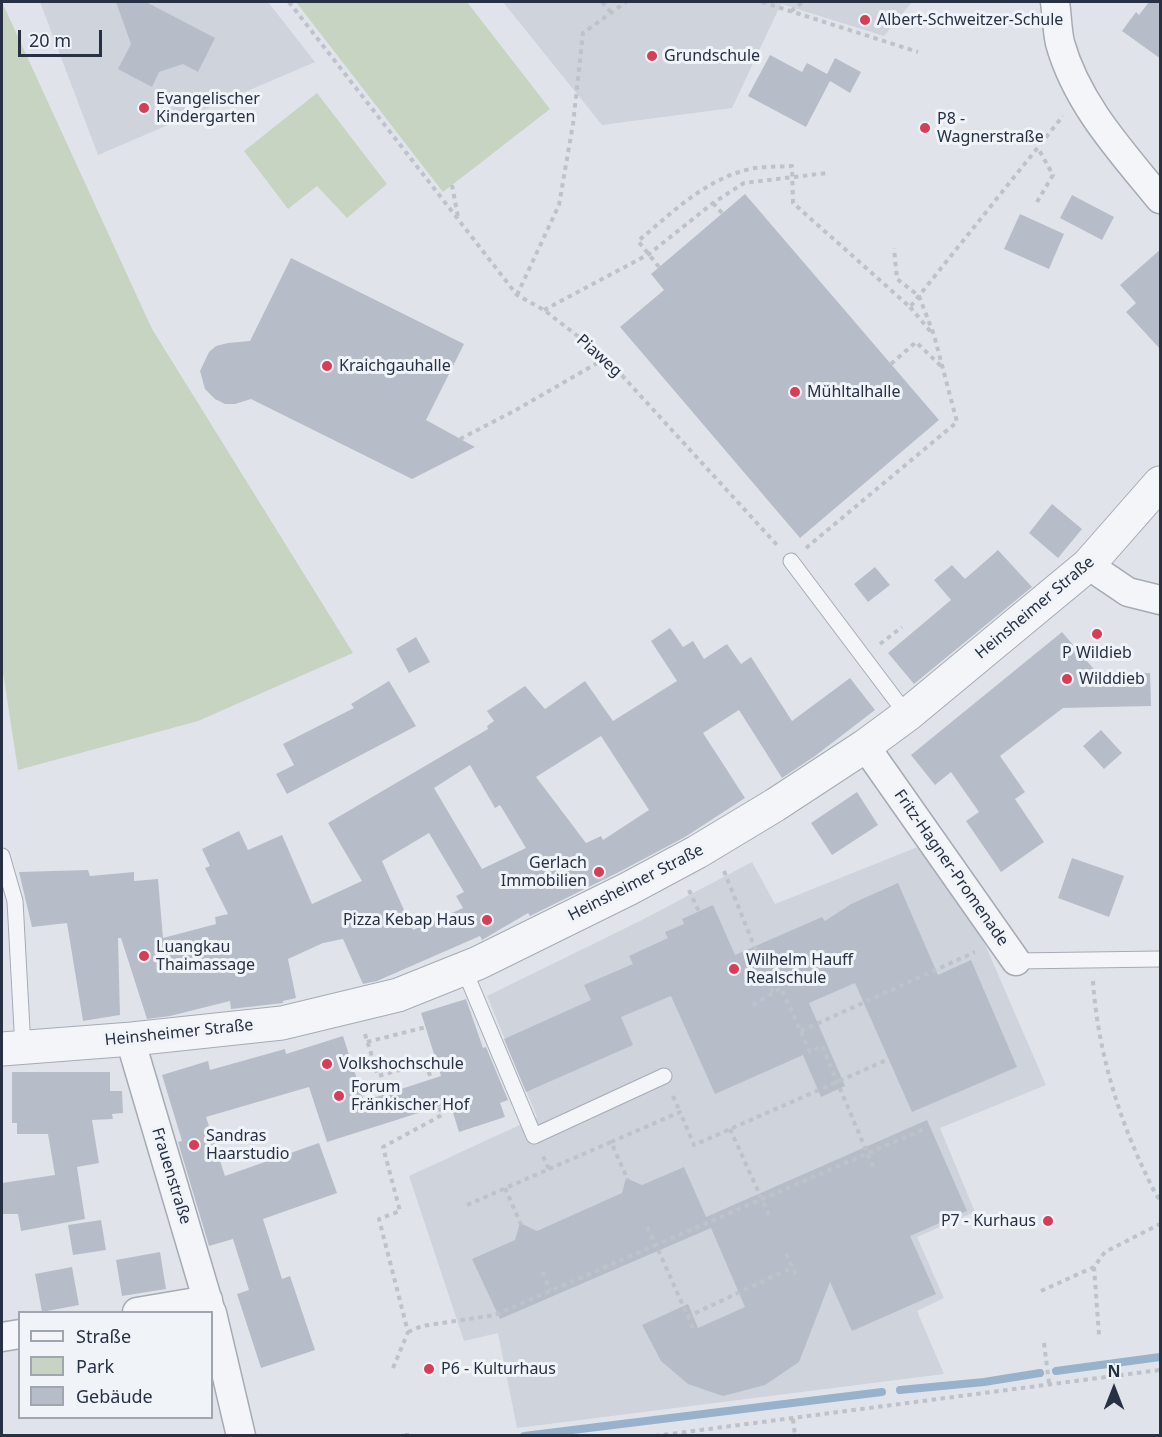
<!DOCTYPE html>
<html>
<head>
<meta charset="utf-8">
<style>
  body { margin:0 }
  #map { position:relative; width:1162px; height:1437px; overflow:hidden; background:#e0e4ea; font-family:"Noto Sans",sans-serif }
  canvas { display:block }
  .frame { position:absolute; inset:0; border:3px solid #273143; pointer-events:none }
  .legend { position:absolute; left:18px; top:1311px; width:195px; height:108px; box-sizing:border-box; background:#f0f3f7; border:2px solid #a0a5af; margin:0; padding:8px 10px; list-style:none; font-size:18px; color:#273143 }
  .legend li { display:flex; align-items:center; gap:12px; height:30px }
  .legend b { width:30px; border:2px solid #a0a5af }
  .north { position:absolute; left:1084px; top:1359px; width:60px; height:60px; -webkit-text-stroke:4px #f0f3f7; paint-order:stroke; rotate:0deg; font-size:16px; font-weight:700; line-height:24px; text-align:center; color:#273143 }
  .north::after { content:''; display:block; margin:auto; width:21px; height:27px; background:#273143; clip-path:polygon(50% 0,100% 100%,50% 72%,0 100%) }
  .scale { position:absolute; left:18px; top:30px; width:84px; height:27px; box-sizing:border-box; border:3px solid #273143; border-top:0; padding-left:8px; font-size:18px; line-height:21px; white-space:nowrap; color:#273143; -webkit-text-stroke:4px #f0f3f7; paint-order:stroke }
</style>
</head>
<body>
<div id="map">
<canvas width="1162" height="1437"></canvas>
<div class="frame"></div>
<ul class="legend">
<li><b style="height:8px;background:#f3f5f8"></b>Straße</li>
<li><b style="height:16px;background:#c6d4c1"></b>Park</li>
<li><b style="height:16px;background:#b7bdc8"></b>Gebäude</li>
</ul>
<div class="north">N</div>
<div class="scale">20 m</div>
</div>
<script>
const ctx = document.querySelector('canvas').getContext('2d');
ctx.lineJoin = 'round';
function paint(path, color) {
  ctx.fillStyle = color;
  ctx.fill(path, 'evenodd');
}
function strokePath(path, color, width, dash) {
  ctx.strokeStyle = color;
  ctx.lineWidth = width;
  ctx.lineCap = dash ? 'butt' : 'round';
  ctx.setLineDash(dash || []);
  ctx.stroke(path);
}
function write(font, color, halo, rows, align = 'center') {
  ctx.font = font + ' "Noto Sans",sans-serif';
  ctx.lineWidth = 6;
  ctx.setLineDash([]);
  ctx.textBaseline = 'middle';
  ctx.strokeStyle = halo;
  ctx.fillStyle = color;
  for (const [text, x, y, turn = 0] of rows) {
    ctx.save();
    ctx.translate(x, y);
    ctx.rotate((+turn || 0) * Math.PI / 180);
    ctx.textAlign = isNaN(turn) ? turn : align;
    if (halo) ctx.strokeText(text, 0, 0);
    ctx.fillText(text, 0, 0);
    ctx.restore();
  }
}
paint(new Path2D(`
  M40 2H268L315 62 98 155Z
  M503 2H912L884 36 781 4 732 108 602 125Z
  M920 846 984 942 1046 1085 940 1128 975 1212 917 1237 944 1298 917 1311 944 1374 517 1428 498 1333 464 1341 409 1176 537 1117 487 996 640 921 752 862 775 904Z`), '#ced3dc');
paint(new Path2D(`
  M2 2 152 329 353 653 198 721 18 770 2 666Z
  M296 2H467L550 109 443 192Z
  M317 93 387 184 347 218 317 186 288 209 244 151Z`), '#c6d4c1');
strokePath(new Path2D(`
  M1056 1371 1160 1357
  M900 1390 984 1382 1040 1373
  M524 1436 882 1392`), '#99b2cc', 8);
paint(new Path2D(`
  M116 2H146L215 38 198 72 183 64 159 72 152 87 118 69 131 44Z
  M1149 2H1161V59L1122 31 1136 12 1139 15Z
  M770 55 802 72 807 63 827 74 835 58 861 72 850 93 830 81 806 127 748 96Z
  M745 194 939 420 800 538 620 327 664 290 651 274Z
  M1072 195 1114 217 1102 240 1060 218Z
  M1020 214 1064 234 1049 269 1004 249Z
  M1161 249V350L1126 312 1136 303 1120 285Z
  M291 258 464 344 426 420 475 447 412 479 251 399 235 404H225L215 399 205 389 200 371 209 352 216 346 228 343 250 341Z
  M1052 504 1082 529 1058 558 1029 533Z
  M998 550 1032 587 914 684 888 653 951 600 934 580 952 565 965 579Z
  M875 567 890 585 868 602 854 584Z
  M670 628 683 647 693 641 704 659 727 644 741 664 751 657 792 721 850 678 875 710 815 756 782 778 739 710 703 733 745 798 685 837 619 872 530 916 528 913 482 940 480 936 377 981 363 984 343 939 323 943 288 959 296 998 283 1001V1003L231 1009 230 1001 170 1016 147 1019 121 938H118L120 1015 83 1021 67 923 32 927 19 872 88 870 90 876 134 872V881L158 879 163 938 216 924 215 917 228 914 205 868 210 866 202 849 239 831 248 850 282 835 312 904 362 881 328 823 488 729 487 726 494 721 487 711 525 686 545 709 585 681 613 721 677 681 651 641ZM601 736 649 810 603 840 601 836 586 843 536 777ZM470 765 495 808 500 805 526 848 482 869 434 788ZM429 833 464 892 456 896 463 908 413 930 382 861Z
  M1062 632 1099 675 1150 673 1151 706 1063 708 1000 756 1025 792 1015 799 1044 842 1001 872 966 821 979 812 951 772 935 785 911 755Z
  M416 637 430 662 409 673 396 649Z
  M389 681 416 726 287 794 276 774 294 765 283 744 354 708 351 704Z
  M1101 730 1122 753 1104 769 1083 746Z
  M857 792 878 825 832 855 811 823Z
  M1072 858 1124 876 1109 917 1058 898Z
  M898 883 938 975 971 960 1017 1067 912 1112 855 983 809 1003 845 1086 821 1097 803 1055 715 1094 671 996 621 1017 633 1045 526 1092 504 1039 591 1000 584 985 633 964 629 956 668 938 665 932 684 924 682 919 713 905 735 955 822 917 825 921 851 904Z
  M466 999 483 1048 486 1047 508 1100 500 1103 505 1117 459 1132 450 1103 327 1142 309 1087 206 1117 225 1176 319 1143 337 1193 263 1219 282 1279 290 1276 315 1350 261 1368 237 1294 249 1290 233 1239 209 1246 178 1142 182 1141 162 1075 208 1061 210 1070 285 1049 286 1054 343 1036 364 1101 441 1076 421 1013Z
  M12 1072H110V1091H122L123 1113 112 1114 113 1119 92 1120 99 1163 77 1167 85 1219 21 1231 18 1214H2V1183L55 1175 48 1134H17V1123H12Z
  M927 1120 967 1211 910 1236 936 1294 852 1331 830 1282 799 1362 765 1385 723 1396 688 1384 661 1361 642 1325 688 1304 698 1328 745 1307 711 1228 500 1319 472 1259 515 1240 520 1223 537 1231 622 1193 626 1178 642 1185 684 1167 706 1217Z
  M101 1220 106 1250 73 1255 68 1225Z
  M160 1252 166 1289 122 1296 116 1260Z
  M72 1267 79 1305 42 1312 35 1274Z`), '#b7bdc8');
const service = new Path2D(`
  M791 561 907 715
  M2 856 15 901 23 1048
  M1016 961 1160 959
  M464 969 534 1136 664 1076`);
const minor = new Path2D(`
  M1055 2C1057 15 1057 30 1060 43 1077 104 1121 151 1160 199
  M1088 565 1128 592 1160 600
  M865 746 1016 961
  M130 1039 211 1312
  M137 1312 208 1300
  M212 1313 241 1436
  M2 1337 20 1334`);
const tertiary = new Path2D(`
  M2 1049 132 1039 282 1023 398 995 478 963 628 889 697 852 775 805 865 746 907 715 1088 565 1160 483`);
strokePath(service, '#a5abb5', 17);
strokePath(minor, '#a5abb5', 31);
strokePath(tertiary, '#a5abb5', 35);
strokePath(new Path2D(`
  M289 2 517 295 544 310 606 358 777 545
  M602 2 611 12
  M762 2 918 52
  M791 11 803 2
  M452 185 458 217
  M1037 202 1053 175 1038 148
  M713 203 722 213
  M659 267 638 241C672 213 705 179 750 169 763 166 778 167 792 166L793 203 910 307 1063 116
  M517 295 559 205 573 124 583 33 626 2
  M910 307 931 332
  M544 310 649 254 713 203 744 183 827 173
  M891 364 916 342 941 366
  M460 439 516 410 606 358
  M806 548 957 422 934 335 919 296 897 279 894 248
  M880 644 902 627
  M724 871 773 993
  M689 890 699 912
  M1093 981C1097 1044 1116 1111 1143 1168 1148 1178 1153 1191 1160 1200
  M753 1005 781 988 810 1052 822 1046 874 1169
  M801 1031 975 952
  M365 1034 378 1076 436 1060
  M367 1042 426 1027
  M426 1063 431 1079
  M673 1096 680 1112
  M730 1129 769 1215
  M611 1142 680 1112 694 1145 889 1059
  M549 1169 611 1142 628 1180
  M505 1188 522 1227
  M467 1205 549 1169 543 1156
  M647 1227 656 1245 924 1129
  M786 1254 798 1279
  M1094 1267 1099 1335
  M543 1272 550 1291
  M1041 1291 1094 1267 1105 1252 1160 1224
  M687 1317 793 1267
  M408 1332 422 1326 495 1315 656 1245 694 1330
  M1044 1343 1049 1383
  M393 1368 408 1332 379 1219 400 1211 383 1147 442 1115 439 1106
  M793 1419 795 1436
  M407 1433V1436
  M655 1436 1160 1370`), '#bec2c9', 4, [4.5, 4.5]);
strokePath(service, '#f3f5f8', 15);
strokePath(minor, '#f3f5f8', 28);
strokePath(tertiary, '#f3f5f8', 33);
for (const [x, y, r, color] of [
  [865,20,6,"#d73d54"],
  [652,56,6,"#d73d54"],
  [144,108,6,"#d73d54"],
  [925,128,6,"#d73d54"],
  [327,366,6,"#d73d54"],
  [795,392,6,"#d73d54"],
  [1097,634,6,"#d73d54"],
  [1067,679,6,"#d73d54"],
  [599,872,6,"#d73d54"],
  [487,920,6,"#d73d54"],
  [144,956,6,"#d73d54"],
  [734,969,6,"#d73d54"],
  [327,1064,6,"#d73d54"],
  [339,1096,6,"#d73d54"],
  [194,1145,6,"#d73d54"],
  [1048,1221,6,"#d73d54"],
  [429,1369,6,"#d73d54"]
]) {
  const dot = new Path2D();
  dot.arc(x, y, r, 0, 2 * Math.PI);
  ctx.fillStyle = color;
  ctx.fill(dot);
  strokePath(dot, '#f0f3f7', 2);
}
write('16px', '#273143', '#f0f3f7', [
  ["Albert-Schweitzer-Schule",877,20],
  ["Grundschule",664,56],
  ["Evangelischer",156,99],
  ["Kindergarten",156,117],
  ["P8 -",937,119],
  ["Wagnerstraße",937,137],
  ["Kraichgauhalle",339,366],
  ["Mühltalhalle",807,392],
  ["P Wildieb",1097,653,"center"],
  ["Wilddieb",1079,679],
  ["Gerlach",587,863,"right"],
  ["Immobilien",587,881,"right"],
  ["Pizza Kebap Haus",475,920,"right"],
  ["Luangkau",156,947],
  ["Thaimassage",156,965],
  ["Wilhelm Hauff",746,960],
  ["Realschule",746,978],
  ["Volkshochschule",339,1064],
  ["Forum",351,1087],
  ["Fränkischer Hof",351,1105],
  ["Sandras",206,1136],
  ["Haarstudio",206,1154],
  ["P7 - Kurhaus",1036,1221,"right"],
  ["P6 - Kulturhaus",441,1369]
], 'left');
write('16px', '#273143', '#f0f3f7', [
  ["Piaweg",599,356,42],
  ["Heinsheimer Straße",1035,608,-40],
  ["Fritz-Hagner-Promenade",951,868,55],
  ["Heinsheimer Straße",636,883,-27],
  ["Heinsheimer Straße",179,1033,-6],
  ["Frauenstraße",171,1176,73]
]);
</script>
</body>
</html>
